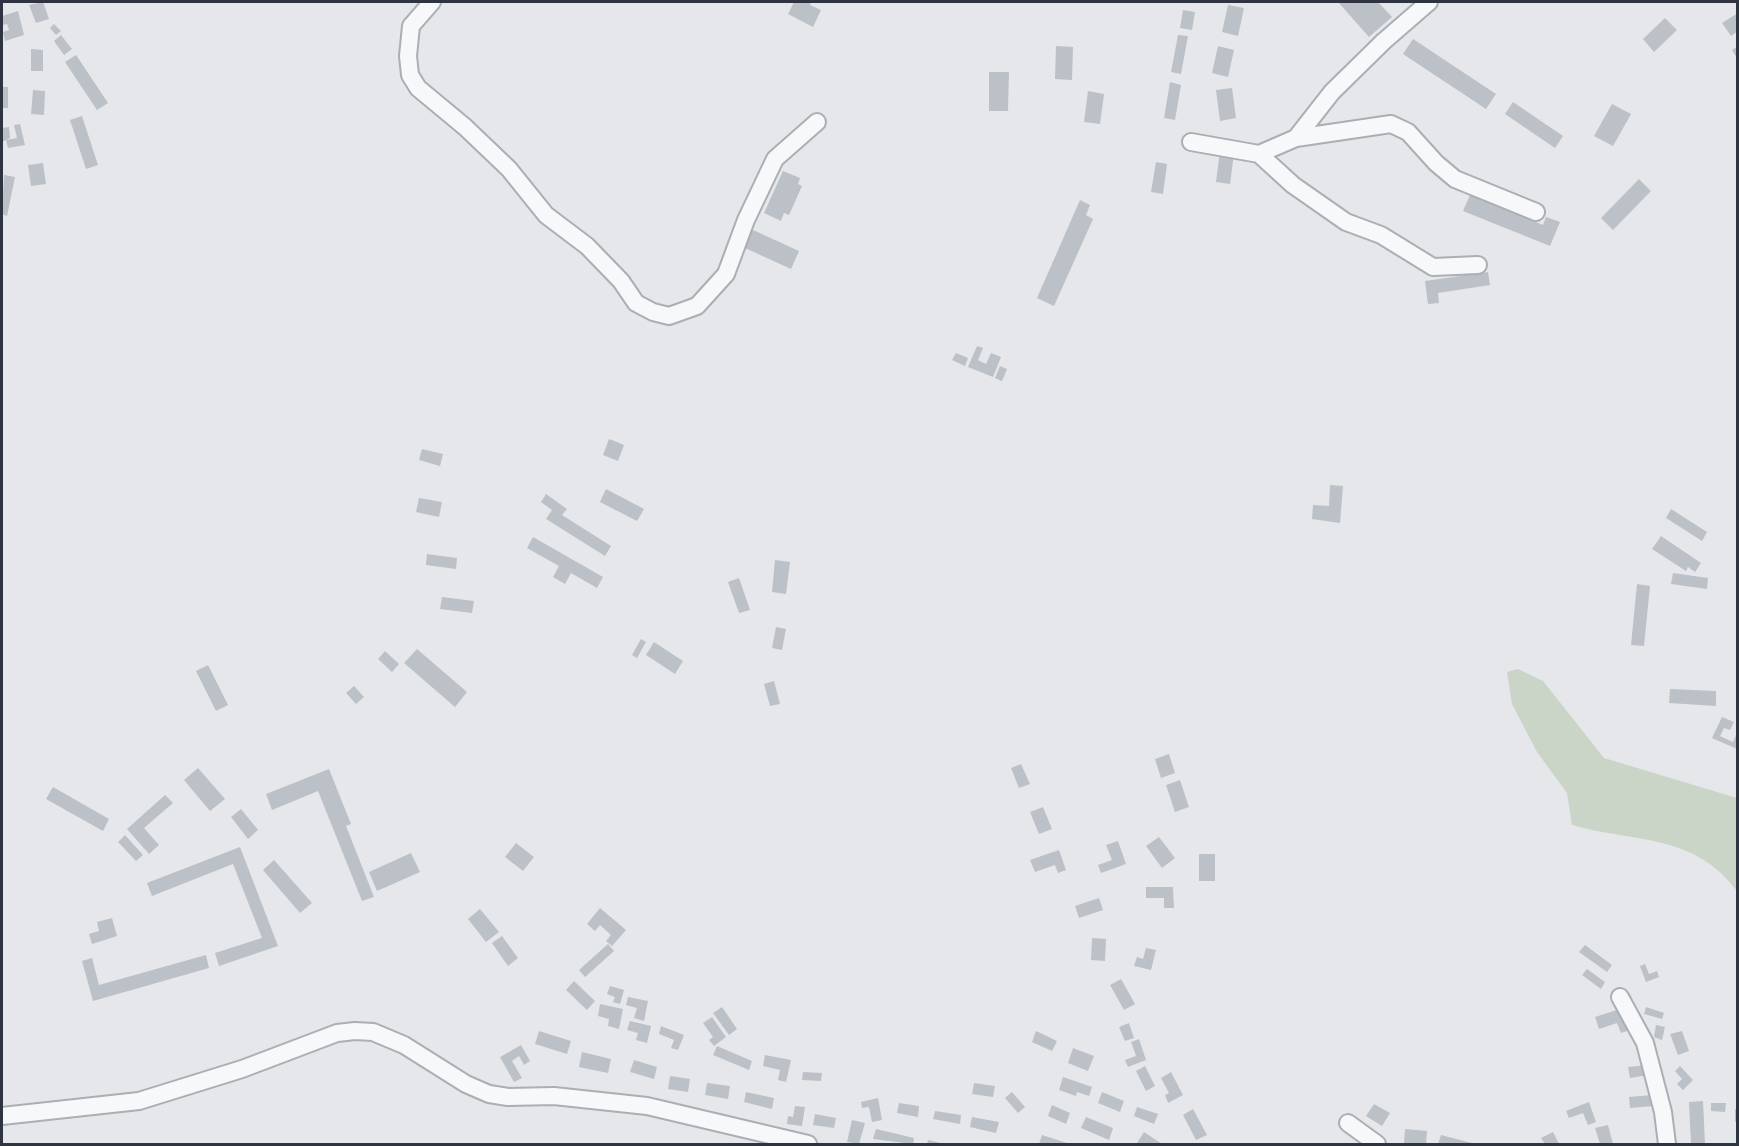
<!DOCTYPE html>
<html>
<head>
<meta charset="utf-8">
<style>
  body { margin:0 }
  #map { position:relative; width:1739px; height:1146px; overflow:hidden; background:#e5e7eb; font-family:Barlow,sans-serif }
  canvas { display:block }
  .frame { position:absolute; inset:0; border:3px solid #2e3541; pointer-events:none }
</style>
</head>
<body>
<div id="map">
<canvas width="1739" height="1146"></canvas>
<div class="frame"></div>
</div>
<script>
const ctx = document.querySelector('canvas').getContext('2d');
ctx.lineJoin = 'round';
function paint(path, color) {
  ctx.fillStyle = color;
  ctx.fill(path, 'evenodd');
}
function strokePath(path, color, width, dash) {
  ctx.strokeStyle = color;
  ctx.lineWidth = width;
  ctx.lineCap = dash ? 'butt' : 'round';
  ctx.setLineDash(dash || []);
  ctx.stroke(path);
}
paint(new Path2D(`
  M1518 669 1543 681 1604 758 1737 798V891C1694 833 1635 843 1572 825L1567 793 1537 752 1512 704 1507 672Z`), '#cad4c7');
paint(new Path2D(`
  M43 2 49 19 36 23 29 5Z
  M794 2H811L810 5 821 10 813 27 788 14Z
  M1338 2H1378L1392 17 1369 37Z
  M1228 5 1244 8 1238 36 1222 32Z
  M1183 10 1195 12 1192 30 1180 28Z
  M18 11 24 35 5 41 3 32 9 30 7 24 2 25V16Z
  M1738 13V31L1731 36 1722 23Z
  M1665 18 1677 30 1654 52 1643 39Z
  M54 24 61 31 56 35 50 28Z
  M61 35 72 49 64 55 54 41Z
  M1178 35 1188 36 1181 74 1171 72Z
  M1413 39 1496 94 1486 109 1403 54Z
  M1056 46 1073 47 1072 80 1055 79Z
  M1218 46 1234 50 1228 77 1212 73Z
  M1738 46V60L1732 50Z
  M31 49 43 50V71H31Z
  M76 55 108 103 97 110 65 62Z
  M989 72H1009L1008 111H989Z
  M1170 82 1181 85 1175 120 1164 118Z
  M2 87H8V108H2Z
  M1232 88 1236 118 1220 121 1216 90Z
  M33 90 45 91 44 115 31 114Z
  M1088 91 1104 94 1100 124 1084 122Z
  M1513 102 1563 136 1555 148 1505 114Z
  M1612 104 1631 114 1613 146 1594 136Z
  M82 116 98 165 86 169 70 120Z
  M20 124 25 145 8 148 6 140 17 138 14 125Z
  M9 127 10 138 2 142V128Z
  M1220 151 1234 153 1230 184 1216 182Z
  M1156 162 1167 164 1163 194 1151 192Z
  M43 163 46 184 31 186 28 165Z
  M783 171 800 178 798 184 802 186 789 215 784 213 781 221 764 213Z
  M4 175 15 177 7 216 2 214Z
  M1639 179 1651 191 1613 230 1601 218Z
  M1470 195 1543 225 1546 217 1560 222 1550 246 1463 211Z
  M1080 200 1090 205 1086 215 1093 219 1054 306 1037 298Z
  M753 230 799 251 791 269 745 248Z
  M1488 272 1490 285 1438 293 1439 303 1428 304 1425 281Z
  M977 346 983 348 978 360 986 364 991 353 1001 357 993 377 968 367Z
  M956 353 968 358 965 366 952 360Z
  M1000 366 1007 369 1002 381 995 378Z
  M609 439 624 445 618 461 603 455Z
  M422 449 443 454 440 466 419 460Z
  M1330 485 1343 486 1340 523 1312 519 1313 505 1329 506Z
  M606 489 644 509 637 521 600 502Z
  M546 494 567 509 562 515 611 546 605 556 546 519 552 510 541 502Z
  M419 498 442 502 439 517 416 512Z
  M1671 509 1707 532 1702 541 1666 518Z
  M1661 536 1701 563 1695 572 1688 567 1686 571 1652 549Z
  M533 537 603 577 597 588 571 573 565 584 553 577 559 566 527 548Z
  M427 554 457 558 456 569 426 565Z
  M775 560 790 562 786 594 772 592Z
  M1673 573 1708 578 1707 589 1671 584Z
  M739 578 750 610 739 613 728 582Z
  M1637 584 1650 586 1644 646 1631 645Z
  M442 597 474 601 472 613 440 609Z
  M776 627 786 629 782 650 772 648Z
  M641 639 646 642 637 658 632 655Z
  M654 642 683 661 675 674 646 655Z
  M417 649 467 692 455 707 404 663Z
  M385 651 399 664 392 672 378 659Z
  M208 665 228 705 216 711 196 671Z
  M774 681 780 704 770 706 764 684Z
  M354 686 364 697 356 704 346 693Z
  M1670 689 1716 691V706L1669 703Z
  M1722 717 1734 722 1730 730 1724 728 1720 736 1733 742 1738 731 1737 749 1712 738Z
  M1169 754 1175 773 1161 778 1155 759Z
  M1021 764 1030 784 1019 788 1011 768Z
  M198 768 225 799 210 811 184 780Z
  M329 769 351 824 346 826 374 897 362 901 318 791 272 810 266 794Z
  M1180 780 1189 807 1175 812 1166 785Z
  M53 787 109 819 103 831 46 799Z
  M165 795 173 803 144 828 159 845 149 854 127 829Z
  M1043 807 1052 829 1039 834 1030 812Z
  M241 809 258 830 248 839 231 817Z
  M125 835 143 855 136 861 118 842Z
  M1159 837 1175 858 1162 868 1146 846Z
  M1118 841 1126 864 1101 873 1098 865 1112 860 1106 845Z
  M516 843 534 857 523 871 505 857Z
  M240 847 278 946 219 966 215 953 262 938 233 864 152 896 147 883Z
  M1059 850 1066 870 1058 873 1055 865 1035 872 1030 860Z
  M411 853 420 872 377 891 369 872Z
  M1199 854H1215V881H1199Z
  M274 860 312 903 300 913 263 870Z
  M1146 887H1173L1174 908H1164V898H1146Z
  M1099 898 1103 910 1079 918 1075 906Z
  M600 908 626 930 612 946 606 941 611 935 600 925 595 931 587 924Z
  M480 909 499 932 486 942 468 919Z
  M112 918 117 936 92 944 89 934 99 931 97 922Z
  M502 936 518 958 508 966 492 943Z
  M1092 938 1106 939 1105 961 1091 960Z
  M608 944 614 951 585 977 579 970Z
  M1585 945 1612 965 1607 972 1579 952Z
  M1146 948 1156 950 1151 970 1134 966 1137 957 1143 959Z
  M206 955 209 968 93 1001 82 961 92 958 99 985Z
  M1645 964 1649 974 1657 971 1659 977 1646 982 1640 966Z
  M1587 969 1605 982 1601 989 1582 975Z
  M1121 979 1135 1004 1124 1010 1110 985Z
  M574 981 595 1001 587 1010 566 990Z
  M610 986 624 990 620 1004 613 1002 615 997 607 994Z
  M628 997 648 1001 644 1021 634 1018 637 1008 626 1005Z
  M600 1004 623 1009 619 1029 608 1026 609 1019 598 1016Z
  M722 1007 737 1029 729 1035 713 1013Z
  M1646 1007 1664 1013 1662 1019 1644 1014Z
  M1623 1008 1630 1030 1621 1033 1617 1023 1599 1029 1595 1017Z
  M712 1017 726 1037 714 1046 709 1040 713 1037 703 1023Z
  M630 1021 651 1026 647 1043 636 1040 638 1033 627 1030Z
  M1129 1023 1134 1038 1125 1041 1119 1027Z
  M1656 1025 1665 1027 1662 1040 1654 1037Z
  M661 1026 684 1035 678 1050 671 1048 674 1040 659 1034Z
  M539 1031 571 1041 567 1054 535 1044Z
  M1036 1031 1057 1041 1052 1051 1032 1042Z
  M1682 1031 1689 1051 1678 1055 1670 1034Z
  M1139 1039 1146 1060 1128 1067 1125 1060 1136 1056 1131 1042Z
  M521 1045 530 1061 524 1065 519 1056 512 1061 522 1078 514 1082 500 1057Z
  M717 1046 752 1061 749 1070 713 1055Z
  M1073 1048 1094 1056 1088 1071 1068 1063Z
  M582 1052 611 1059 608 1073 579 1067Z
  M765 1055 791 1060 786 1082 778 1080 780 1070 763 1066Z
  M634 1060 657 1067 654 1079 630 1072Z
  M1647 1065 1649 1075 1630 1078 1628 1067Z
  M1145 1066 1155 1086 1146 1091 1136 1071Z
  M1680 1066 1693 1080 1683 1090 1677 1084 1682 1079 1675 1071Z
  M803 1072 822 1073 821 1081 802 1080Z
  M1171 1072 1183 1095 1168 1103 1165 1095 1169 1093 1161 1078Z
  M670 1076 690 1079 688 1092 668 1089Z
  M1063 1077 1092 1087 1089 1096 1077 1092 1076 1096 1059 1090Z
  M707 1083 730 1086 728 1099 705 1095Z
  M974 1083 995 1086 993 1097 972 1094Z
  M746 1092 774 1098 772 1109 744 1102Z
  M1012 1092 1025 1107 1018 1113 1005 1098Z
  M1102 1092 1124 1101 1120 1112 1098 1103Z
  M1652 1095 1653 1106 1630 1108 1629 1097Z
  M878 1098 882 1120 872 1122 869 1107 862 1108 861 1102Z
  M1703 1101 1705 1144H1691L1689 1102Z
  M1589 1102 1596 1122 1588 1125 1583 1113 1569 1118 1566 1111Z
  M899 1103 919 1106 918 1117 897 1113Z
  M1711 1103H1726L1725 1112 1711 1111Z
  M1374 1104 1390 1113 1382 1126 1366 1116Z
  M1052 1105 1070 1113 1066 1124 1048 1116Z
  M795 1106 805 1107 802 1126 787 1124 788 1116 793 1117Z
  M1137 1107 1158 1114 1154 1124 1134 1116Z
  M1193 1109 1207 1135 1196 1140 1183 1115Z
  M1735 1109H1738V1122H1735Z
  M935 1111 961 1115 960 1124 933 1119Z
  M815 1114 836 1118 834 1128 813 1125Z
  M972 1117 999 1122 996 1133 970 1127Z
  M1086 1117 1113 1128 1109 1140 1081 1128Z
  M852 1120 865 1123 859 1144 847 1142Z
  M1608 1125 1613 1144H1600L1595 1128Z
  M876 1129 914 1138 913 1144 873 1139Z
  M1405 1129 1427 1131 1426 1144 1404 1143Z
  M1144 1132 1162 1144H1139L1137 1143Z
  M1553 1132 1559 1144H1545L1541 1138Z
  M1042 1135 1070 1144H1039Z
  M1441 1135 1472 1143V1144H1438Z
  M928 1140 945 1144H927Z`), '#bcc0c7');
const minor = new Path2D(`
  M432 2 411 26 408 56 410 75 418 88 465 127 509 169 546 215 587 246 621 281 636 303 653 312 669 316 697 306 726 274 746 220 775 159 817 122
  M1296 138 1391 124 1408 132 1436 163 1455 179 1536 212
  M1191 142 1259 154 1296 138 1332 92 1384 41 1429 2
  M1259 154 1293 185 1346 222 1381 235 1433 267 1478 265
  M1620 997 1645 1043 1663 1112 1667 1144
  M2 1116 139 1101 242 1069 337 1033 355 1031 373 1032 404 1045 466 1084 489 1094 508 1097 554 1096 647 1106 808 1144
  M1348 1123 1377 1144`);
strokePath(minor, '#aaaeb5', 20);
strokePath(minor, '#f7f8f9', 16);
</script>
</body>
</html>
